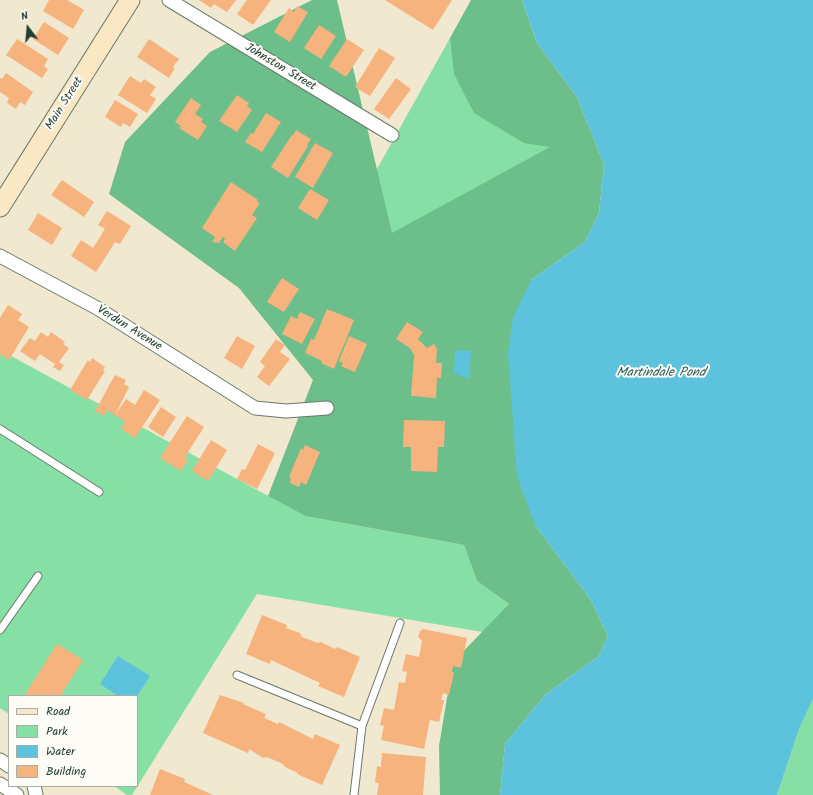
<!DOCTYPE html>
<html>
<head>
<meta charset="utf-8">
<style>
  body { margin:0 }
  #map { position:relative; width:813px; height:795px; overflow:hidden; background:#f0e8cf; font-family:Kalam,sans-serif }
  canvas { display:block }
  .legend { position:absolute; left:8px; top:695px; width:130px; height:92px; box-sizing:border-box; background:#fdfcf7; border:1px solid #a4b0a9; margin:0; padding:5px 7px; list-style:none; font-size:12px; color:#1f3d34 }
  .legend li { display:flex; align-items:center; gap:8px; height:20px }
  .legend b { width:20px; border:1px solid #a4b0a9 }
  .north { position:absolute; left:8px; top:8px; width:40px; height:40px; -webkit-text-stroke:3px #fdfcf7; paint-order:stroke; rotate:344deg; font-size:11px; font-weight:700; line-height:16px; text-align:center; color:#1f3d34 }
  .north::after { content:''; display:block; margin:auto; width:14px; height:18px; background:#1f3d34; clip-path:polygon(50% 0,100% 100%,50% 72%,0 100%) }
</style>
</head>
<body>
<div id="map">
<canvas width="813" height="795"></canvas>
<ul class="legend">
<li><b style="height:5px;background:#fae7c3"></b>Road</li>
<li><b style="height:11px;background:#86e0a5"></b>Park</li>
<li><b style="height:11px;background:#5dc2db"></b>Water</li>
<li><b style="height:11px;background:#f6b37d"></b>Building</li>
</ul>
<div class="north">N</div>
</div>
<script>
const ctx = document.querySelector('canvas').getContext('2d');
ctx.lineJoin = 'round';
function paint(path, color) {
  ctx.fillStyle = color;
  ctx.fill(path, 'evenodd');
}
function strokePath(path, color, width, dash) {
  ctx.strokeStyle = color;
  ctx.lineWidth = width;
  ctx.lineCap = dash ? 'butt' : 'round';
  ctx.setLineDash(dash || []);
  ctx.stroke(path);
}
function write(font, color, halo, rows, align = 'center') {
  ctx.font = font + ' Kalam,sans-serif';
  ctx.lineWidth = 4;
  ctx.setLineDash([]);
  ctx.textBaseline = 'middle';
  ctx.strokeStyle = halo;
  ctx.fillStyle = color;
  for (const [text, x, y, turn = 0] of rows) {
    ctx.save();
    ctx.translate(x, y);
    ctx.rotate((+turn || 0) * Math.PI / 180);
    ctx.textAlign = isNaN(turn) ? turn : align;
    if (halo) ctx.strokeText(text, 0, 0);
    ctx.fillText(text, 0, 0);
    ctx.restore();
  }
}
paint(new Path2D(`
  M450 38 562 112 539 235 328 257Z
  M0 350 305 516 464 545 477 581 510 605 483 632 257 594 132 795H127L114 786H137V696H9V714L0 708Z
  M813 699V795H777L799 729Z`), '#86e0a5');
paint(new Path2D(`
  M312 0H337L392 233 550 147 524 143 474 113 454 74 450 38 471 0H522L537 43 577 97 604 164 599 213 585 242 531 280 535 525 591 600 608 636 599 656 546 694 505 744 500 795H440L439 746 453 662 509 604 477 581 464 545 305 516 268 496 313 380 239 288 109 194 125 142 210 52Z`), '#6cbe8a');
paint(new Path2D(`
  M522 0H813V699L799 729 777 795H500L505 744 546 694 599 656 608 636 591 600 535 525 517 477 508 353 513 317 531 280 585 242 599 213 604 164 577 97 537 43Z
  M455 350 471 351 469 379 454 373Z
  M118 656 150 676 137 696H118L100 684Z`), '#5dc2db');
paint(new Path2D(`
  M49 0H67L84 10 73 29 43 11Z
  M199 0H236L227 12 214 4 211 8Z
  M247 0H271L253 25 237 14Z
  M385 0H452L433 30Z
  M297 6 308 12 290 42 274 32 289 8 294 12Z
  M44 22 69 38 58 55 33 39Z
  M319 25 336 36 321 59 304 48Z
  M17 39 48 59 44 66 48 69 42 78 6 55Z
  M149 39 179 59 173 67 175 68 169 78 137 57Z
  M347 39 364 50 346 77 329 66Z
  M379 48 395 58 370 96 355 87Z
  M6 73 33 92 25 105 20 102 16 109 7 103 9 98 0 92V78L2 79Z
  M130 76 141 83 144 79 156 87 150 95 156 99 147 113 118 95Z
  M396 78 411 89 389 119 374 109Z
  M237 95 249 103 247 106 252 110 237 132 219 121Z
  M191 98 201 105 195 114 203 119 201 122 207 126 198 140 179 128 181 126 175 122Z
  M115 100 138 114 130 127 123 123 121 127 105 117Z
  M266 113 281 122 262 152 245 142 251 133 253 134Z
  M296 130 311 139 307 145 308 146 288 178 271 167 292 135H293Z
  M315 143 333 153 313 188 295 177Z
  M62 180 94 202 84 217 51 195Z
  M231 182 258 200 257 202 260 203 252 215 257 218 235 251 223 242 225 239 223 237 219 243 212 242 215 237 202 228Z
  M310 189 329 200 317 220 298 208Z
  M107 211 131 226 120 244 115 242 96 272 71 256 81 240 93 248 105 229 98 225Z
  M38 213 62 228 52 245 28 230Z
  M282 278 299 289 284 312 267 302Z
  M8 305 22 314 18 320 29 327 9 360 0 354V318Z
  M327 309 354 320 334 369 321 363 322 361 305 353 311 339 314 340Z
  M300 312 315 319 302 344 282 334 291 316 297 319Z
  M407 322 423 332 418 339 427 348 434 344 437 349 436 363H442L441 378H437L436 398 411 396 414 355 410 348 396 339Z
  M41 332 48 337 51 332 65 342 63 344 69 348 59 362 64 365 60 371 53 367 55 364 40 354 35 361 20 351 30 338 35 341Z
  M237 336 255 346 242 369 224 358Z
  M349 336 367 344 355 372 341 366 343 363 339 361Z
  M276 339 285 345 280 352 290 359 269 386 257 377 265 366 260 362Z
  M92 358 105 367 103 370 105 371 87 400 70 390 88 360 90 362Z
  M115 375 126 380 124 384 129 387 115 415 107 410 104 416 95 411Z
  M144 390 160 400 135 438 121 429 125 422 115 415 126 399 135 405Z
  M161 407 176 417 163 437 148 427Z
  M187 416 204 427 185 457 188 459 181 471 160 458Z
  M404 420 445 421 444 447H438L437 472 411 471V447H403Z
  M211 440 227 450 208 481 192 471Z
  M258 444 275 453 257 489 237 479 242 469 245 470Z
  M305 445 320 452 306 485 301 482 299 487 290 483 291 478 289 477 301 448 303 450Z
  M262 615 287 625 286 628 300 633 302 637 318 643 321 642 335 649 337 647 360 657 344 697 318 686 320 683 271 660 270 664 246 654Z
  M423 629 467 638 461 668 453 666 452 672 454 673 449 695 443 693 441 700H444L439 722 430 720 424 749 381 740 384 726 380 725 384 708 394 710 399 682 405 683 407 672 402 671 406 654 419 657 422 641 418 637 420 631Z
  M57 644 83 660 63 692 61 696H24Z
  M220 695 244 703 243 704 266 714 264 718 278 724 279 722 313 739 315 734 340 745 322 785 297 774 298 773 285 767 283 764 267 757 263 758 249 749 248 753 203 733Z
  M382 753 426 757 423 795H377L379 783H375L377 766 381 767Z
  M160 769 185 779 184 782 213 795H150Z`), '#f6b37d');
const lane = new Path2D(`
  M0 429 99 492
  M0 630 38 576
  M237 675 362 726
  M354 795 362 726 400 623`);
const street = new Path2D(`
  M169 0 392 135
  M0 256 97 308 255 408 286 411 327 408
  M0 760 9 766
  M0 784 17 795
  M34 786 36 795`);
const secondary = new Path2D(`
  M0 207 130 0`);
strokePath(lane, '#68796a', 9);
strokePath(street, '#68796a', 15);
strokePath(secondary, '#68796a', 21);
strokePath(lane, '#fff', 7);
strokePath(street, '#fff', 13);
strokePath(secondary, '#fae7c3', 19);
write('12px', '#1f3d34', '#fdfcf7', [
  ["Johnston Street",280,68,31],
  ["Main Street",65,104,-58],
  ["Verdun Avenue",129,329,32]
]);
write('italic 13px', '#2e5e5e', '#fdfcf7', [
  ["Martindale Pond",661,374]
]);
</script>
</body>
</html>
